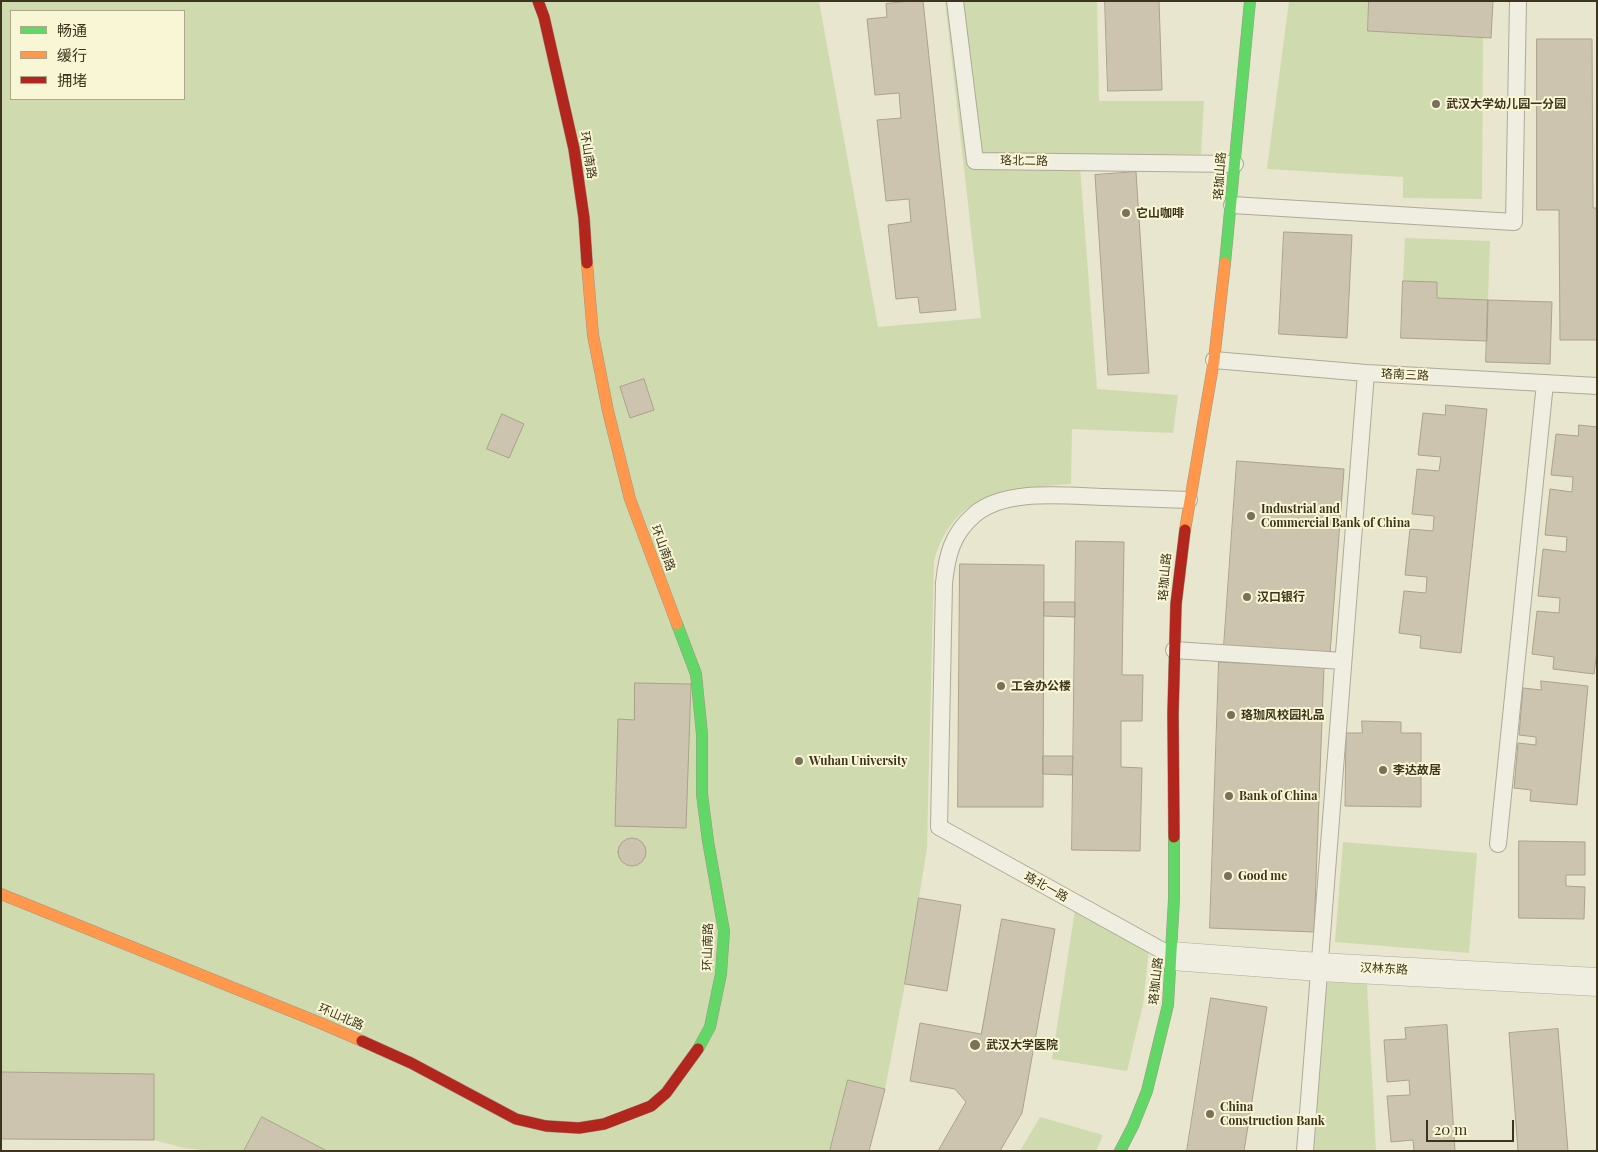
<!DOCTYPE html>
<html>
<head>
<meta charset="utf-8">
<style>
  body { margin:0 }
  #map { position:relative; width:1598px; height:1152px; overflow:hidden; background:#e8e6ce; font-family:"Playfair Display","Noto Sans SC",serif }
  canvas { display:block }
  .frame { position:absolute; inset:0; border:2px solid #3d341d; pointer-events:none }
  .legend { position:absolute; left:10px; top:10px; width:175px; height:90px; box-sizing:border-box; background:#f8f6d4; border:1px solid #ada88b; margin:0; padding:6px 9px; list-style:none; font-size:15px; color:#3d341d }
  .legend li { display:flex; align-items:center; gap:10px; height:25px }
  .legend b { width:25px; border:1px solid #ada88b }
  .scale { position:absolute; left:1426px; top:1120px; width:88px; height:22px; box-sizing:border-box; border:2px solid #3d341d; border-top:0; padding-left:6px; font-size:15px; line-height:18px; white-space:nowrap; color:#3d341d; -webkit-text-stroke:4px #f8f6d4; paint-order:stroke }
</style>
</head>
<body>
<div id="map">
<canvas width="1598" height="1152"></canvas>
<div class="frame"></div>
<ul class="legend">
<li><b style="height:6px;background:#63d668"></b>畅通</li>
<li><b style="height:6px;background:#ff974d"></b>缓行</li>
<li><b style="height:6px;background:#b3261e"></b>拥堵</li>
</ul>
<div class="scale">20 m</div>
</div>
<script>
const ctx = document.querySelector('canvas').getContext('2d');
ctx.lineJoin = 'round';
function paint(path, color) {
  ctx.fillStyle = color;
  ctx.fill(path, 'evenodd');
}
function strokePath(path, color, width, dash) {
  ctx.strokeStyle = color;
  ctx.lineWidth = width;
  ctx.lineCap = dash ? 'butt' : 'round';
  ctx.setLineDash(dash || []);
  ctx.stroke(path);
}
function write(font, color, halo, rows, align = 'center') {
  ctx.font = font + ' "Playfair Display","Noto Sans SC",serif';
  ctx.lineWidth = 4;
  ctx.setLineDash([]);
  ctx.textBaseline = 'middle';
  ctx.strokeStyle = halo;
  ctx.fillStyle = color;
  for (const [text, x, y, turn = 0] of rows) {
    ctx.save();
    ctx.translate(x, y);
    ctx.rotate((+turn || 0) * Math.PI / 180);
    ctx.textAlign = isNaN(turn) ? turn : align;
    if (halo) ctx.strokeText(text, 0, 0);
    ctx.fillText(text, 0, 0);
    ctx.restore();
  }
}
paint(new Path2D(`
  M1 1H819L878 327 981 318 945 1H1097L1099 101H1204L1201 154H1079L1097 389 1178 395 1173 433 1072 429 1071 484C1007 490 955 489 934 561L927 848 905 984 885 1089 848 1080 830 1151H327L262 1117 244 1151H212L184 1148 154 1140V1074L1 1072ZM11 11H184V99H11Z
  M1289 1H1369L1368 31 1483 37 1482 199 1403 198V177L1267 169Z
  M1405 238 1490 241 1488 300 1437 298V282L1403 281Z
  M1343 842 1477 853 1469 953 1335 942Z
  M1075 910 1149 948 1143 1005 1127 1071 1052 1059Z
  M1327 982 1367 984 1376 1151H1312Z
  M1040 1117 1103 1135 1096 1151H1020Z`), '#d0daaf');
const building = new Path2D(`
  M910 1H923L956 310 920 313 918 297 896 299 888 225 911 222 909 199 886 201 877 120 901 118 899 93 875 95 867 19 887 17 886 4Z
  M1105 1H1159L1162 90 1108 91Z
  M1369 1H1493L1491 38 1368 31Z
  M1537 39H1592L1593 208H1597V340H1560L1559 210H1537Z
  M1136 172 1149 373 1108 375 1095 175Z
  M1284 232 1352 235 1347 338 1279 334Z
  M1403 281 1437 282V298L1488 300 1487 341 1401 338Z
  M1488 300 1552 302 1550 364 1486 362Z
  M644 379 654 410 630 418 620 387Z
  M1446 405 1487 409 1461 653 1420 648 1421 636 1399 633 1404 591 1426 593 1427 577 1405 575 1410 529 1433 531 1434 516 1412 514 1417 469 1439 471 1441 457 1418 455 1423 413 1445 415Z
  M502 414 524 424 509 458 487 449Z
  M1579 425 1597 427V651L1594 674 1553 669 1554 657 1532 654 1537 611 1559 613 1560 598 1538 596 1543 549 1566 552 1567 537 1545 535 1550 489 1572 492 1573 477 1551 475 1556 434 1578 436Z
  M1237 461 1344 469 1330 654 1224 646Z
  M1076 541 1124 542 1122 675H1143L1142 721H1121V767L1142 768 1140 851 1072 850Z
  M960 564 1044 565 1043 807H958Z
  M1044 602H1075V617L1044 616Z
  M1219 662 1324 667 1314 932 1210 928Z
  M1541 681 1588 686 1577 805 1530 801 1531 790 1514 788 1518 743 1536 745V737L1519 735 1523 688 1541 690Z
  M635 683 691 684 686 828 615 826 618 719 634 720Z
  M1362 721 1401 722V733H1421V807L1345 806 1346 733H1362Z
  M1043 756H1073L1072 775 1043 774Z
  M618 852a14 14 0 1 1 28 0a14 14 0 1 1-28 0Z
  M1519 841 1585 842V875H1566V886L1585 887 1584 919 1519 918Z
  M919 898 961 905 947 991 905 984Z
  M1002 919 1055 929 1022 1113 1000 1151H938L966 1102 955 1089 910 1081 920 1023 981 1034Z
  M1211 998 1267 1007 1244 1151H1187Z
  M1447 1025 1455 1151H1414L1413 1140 1391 1142 1387 1096 1410 1095 1409 1080 1387 1082 1384 1040 1406 1039 1405 1028Z
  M1558 1029 1568 1151H1518L1509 1033Z
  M1 1072 154 1074V1140L1 1139Z
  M848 1080 885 1089 869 1151H830Z
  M262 1117 327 1151H244Z`);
paint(building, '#ccc4ae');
strokePath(building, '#a9a28d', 1);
const lane = new Path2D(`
  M955 1 975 161 1235 164
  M1232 205 1514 222 1518 1
  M1214 360 1366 373 1597 386
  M1174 650 1343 661
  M1498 844 1545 383
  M1172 956 939 827 944 583C947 555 952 534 974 515 1005 488 1066 496 1105 497 1133 498 1161 499 1189 500
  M1305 1151 1366 373`);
const street = new Path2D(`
  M1172 956 1319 967 1597 982`);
const fast = new Path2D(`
  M1225 263 1250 1
  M677 624 696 674 702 734V794L708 841 724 931 721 974 710 1027 698 1049
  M1120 1151 1133 1126 1147 1091 1168 1005 1174 899V837`);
const slow = new Path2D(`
  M587 263 593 335 608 411 630 499 677 624
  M1185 530 1214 360 1225 263
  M1 894 318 1022 362 1041`);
const jam = new Path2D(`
  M538 1 544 17 574 149 584 218 587 263
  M1174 837 1173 713 1176 604 1185 530
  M362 1041 411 1063 516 1119 546 1126 579 1128 604 1124 651 1106 666 1093 698 1049`);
strokePath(lane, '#adaa97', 18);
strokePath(street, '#adaa97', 29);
strokePath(fast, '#9d9986', 12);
strokePath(slow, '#9d9986', 12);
strokePath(jam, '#9d9986', 12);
strokePath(lane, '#efeee1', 16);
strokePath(street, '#efeee1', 28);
strokePath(fast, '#63d668', 11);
strokePath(slow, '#ff974d', 11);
strokePath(jam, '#b3261e', 11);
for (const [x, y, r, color] of [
  [1436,104,5,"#79725b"],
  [1126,213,5,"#79725b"],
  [1251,516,5,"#79725b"],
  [1247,597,5,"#79725b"],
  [1001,686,5,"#79725b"],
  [1231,715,5,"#79725b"],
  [799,761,5,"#79725b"],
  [1383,770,5,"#79725b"],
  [1229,796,5,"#79725b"],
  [1228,876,5,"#79725b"],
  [975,1045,6,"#79725b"],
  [1210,1114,5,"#79725b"]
]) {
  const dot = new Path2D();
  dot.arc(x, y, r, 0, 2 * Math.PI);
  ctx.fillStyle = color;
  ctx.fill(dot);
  strokePath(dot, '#f8f6d4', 2);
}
write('bold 12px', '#3d341d', '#f8f6d4', [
  ["武汉大学幼儿园一分园",1446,104],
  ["它山咖啡",1136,213],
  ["Industrial and",1261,509],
  ["Commercial Bank of China",1261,523],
  ["汉口银行",1257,597],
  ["工会办公楼",1011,686],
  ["珞珈风校园礼品",1241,715],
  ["Wuhan University",809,761],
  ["李达故居",1393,770],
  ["Bank of China",1239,796],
  ["Good me",1238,876],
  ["武汉大学医院",986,1045],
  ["China",1220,1107],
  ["Construction Bank",1220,1121]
], 'left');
write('12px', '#3d341d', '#f8f6d4', [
  ["环山南路",588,155,81],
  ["珞北二路",1024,161,1],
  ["珞珈山路",1220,176,-86],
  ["珞南三路",1405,375,3],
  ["环山南路",663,548,70],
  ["珞珈山路",1165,577,-85],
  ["珞北一路",1046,887,29],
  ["环山南路",708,947,-89],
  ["汉林东路",1384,969,3],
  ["珞珈山路",1156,981,-84],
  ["环山北路",341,1017,23]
]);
</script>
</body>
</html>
